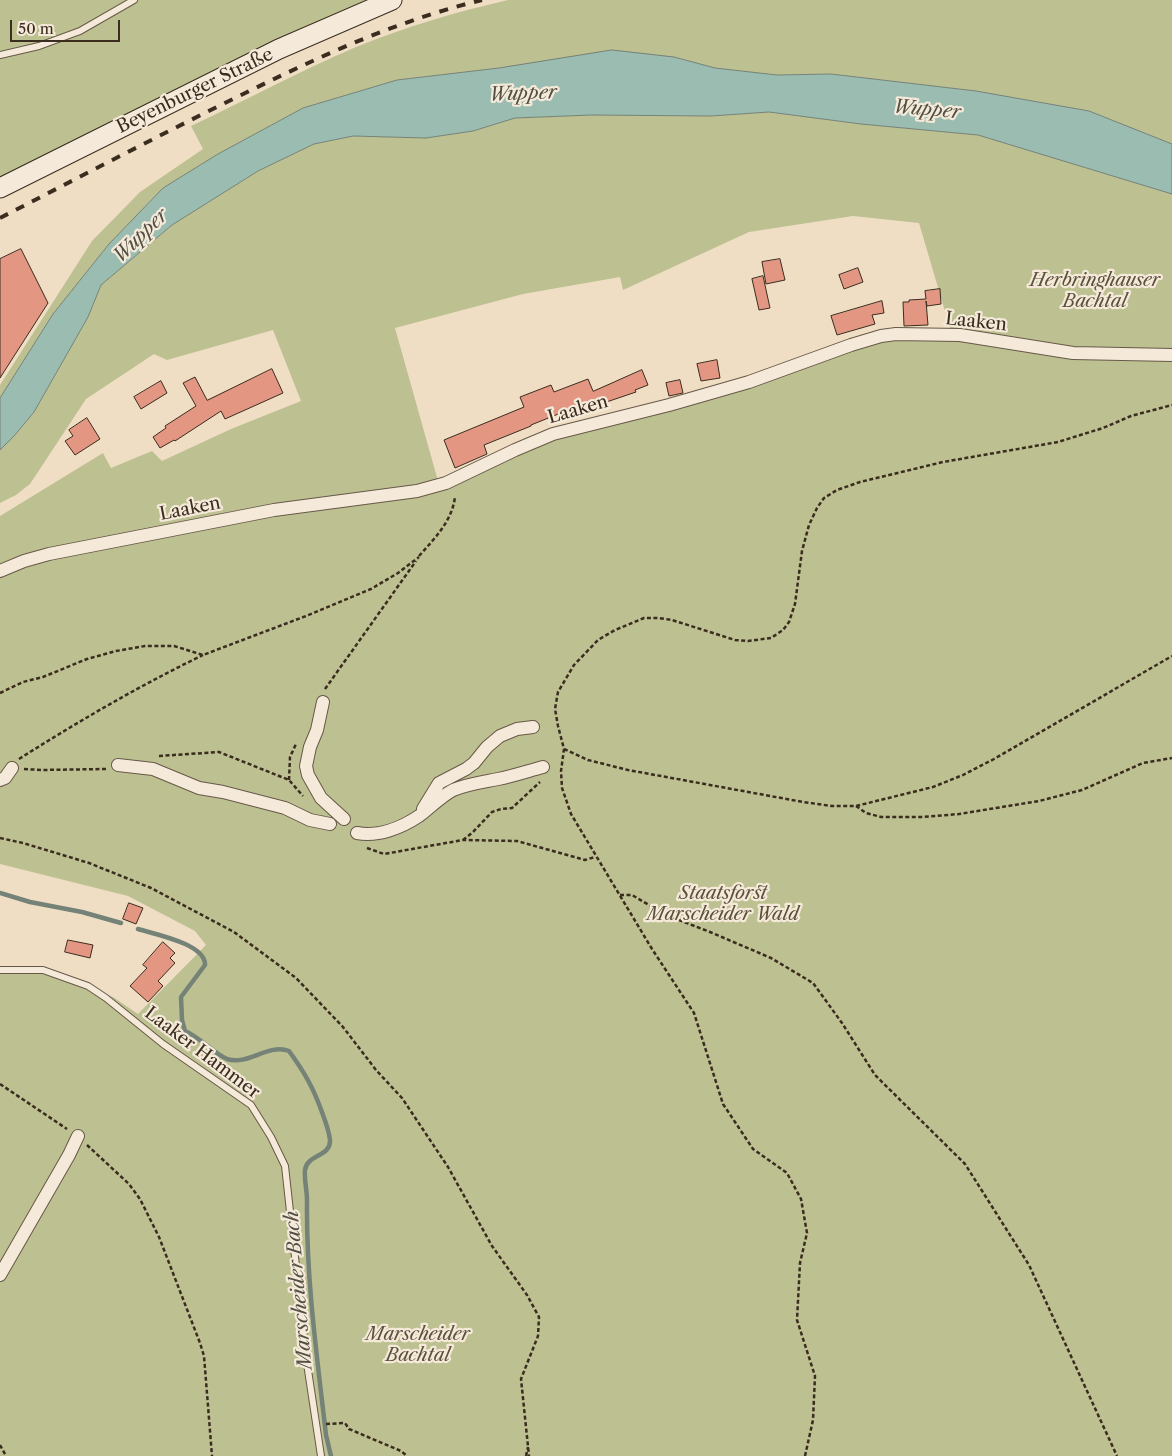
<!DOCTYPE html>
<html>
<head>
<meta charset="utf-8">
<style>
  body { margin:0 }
  #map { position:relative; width:1172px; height:1456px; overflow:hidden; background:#efdec4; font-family:"Libre Caslon Text",serif }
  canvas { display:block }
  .scale { position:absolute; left:10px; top:20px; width:110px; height:22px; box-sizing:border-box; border:2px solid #3a2c1f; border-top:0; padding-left:6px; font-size:15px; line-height:18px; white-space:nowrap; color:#3a2c1f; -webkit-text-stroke:4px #f5ead9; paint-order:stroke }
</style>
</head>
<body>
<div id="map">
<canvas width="1172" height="1456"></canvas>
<div class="scale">50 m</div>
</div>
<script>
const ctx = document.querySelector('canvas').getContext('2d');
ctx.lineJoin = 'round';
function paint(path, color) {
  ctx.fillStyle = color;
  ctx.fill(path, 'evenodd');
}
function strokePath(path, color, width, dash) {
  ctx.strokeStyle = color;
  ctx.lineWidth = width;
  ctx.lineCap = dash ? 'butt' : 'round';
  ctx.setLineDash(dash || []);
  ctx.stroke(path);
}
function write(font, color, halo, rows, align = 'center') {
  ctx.font = font + ' "Libre Caslon Text",serif';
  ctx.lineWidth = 4.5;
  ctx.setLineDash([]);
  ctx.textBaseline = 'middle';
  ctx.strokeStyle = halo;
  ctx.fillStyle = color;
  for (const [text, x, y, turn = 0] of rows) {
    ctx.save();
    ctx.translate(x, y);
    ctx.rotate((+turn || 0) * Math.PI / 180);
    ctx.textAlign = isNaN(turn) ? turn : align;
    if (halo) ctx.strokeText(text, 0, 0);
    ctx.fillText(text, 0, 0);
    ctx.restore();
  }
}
paint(new Path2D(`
  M0 0H374L0 178Z
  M508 0H1172V144L1089 111 976 91 831 74 777 75 714 68 674 57 499 68 397 80 303 108 218 154 163 188 109 244 53 314 0 398V385L92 241 140 192 203 149 191 126C246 100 300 71 356 47 405 27 456 12 508 0Z
  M769 112 861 124 978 135 1172 194V1456H0V973L34 971 113 997 138 1014 206 945 195 931 128 896 0 864V516L103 453 111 468 152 451 162 461 231 429 301 401 273 330 167 360 154 354 86 399 30 484 16 495 0 503V450L14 436 34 412 88 317 101 285 172 225 258 171 314 144 353 136 426 138 473 131 515 118 592 115 711 116ZM853 216 919 223 952 335 885 336 552 435 438 481 395 328 523 294 620 277 623 290 749 232Z`), '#bdc091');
const water = new Path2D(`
  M612 50 674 57 715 68 777 75 831 74 976 91 1089 111 1172 144V194L978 135 861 124 769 112 711 116 592 115 515 118 473 131 426 138 353 136 314 144 258 171 172 225 101 285 88 317 34 412 14 436 0 450V398L53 314 109 244 163 188 218 154 303 108 397 80 499 68Z`);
paint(water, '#9abcb1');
strokePath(water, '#748277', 1);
strokePath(new Path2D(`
  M0 893 30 902 82 912 121 923
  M138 929C154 934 206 944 205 965L181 997 182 1020 185 1031C200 1037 214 1054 227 1059 248 1066 268 1043 289 1051 305 1073 314 1089 323 1115 326 1123 329 1131 330 1140 331 1157 307 1154 305 1170 304 1180 307 1190 307 1200 306 1279 317 1356 326 1435L331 1456`), '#748277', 4.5);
const building = new Path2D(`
  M21 249 48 303 0 378V259Z
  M780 259 785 280 766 284 762 262Z
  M858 268 863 282 844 289 839 275Z
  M763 276 770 308 759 310 752 279Z
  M940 289 941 304 927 306 926 301 928 325 904 326 903 302H909V300L926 299 925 291Z
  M882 301 884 313 872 315 875 324 837 335 831 316Z
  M717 360 720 378 701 381 697 364Z
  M272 369 283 393 225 419 221 411 175 441 174 440 160 448 153 437 166 428 165 426 196 406 183 383 195 377 207 400Z
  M642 370 648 385 635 390 636 392 580 411 578 406 531 425V426L484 445 487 454 455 468 444 440 524 407 520 397 551 385 554 392 588 379 593 391Z
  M680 380 683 393 669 396 666 383Z
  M161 381 167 393 141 409 134 397Z
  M87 418 100 439 75 455 65 441 73 436 69 430Z
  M129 903 143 908 136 924 123 919Z
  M68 940 93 945 90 958 65 952Z
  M163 942 175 953 170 958 175 963 158 981 163 986 148 1002 130 986 147 968 143 965Z`);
paint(building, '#e39682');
strokePath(building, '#3a2c1f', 1);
const service = new Path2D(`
  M0 55 39 46 80 31 134 0
  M0 970H43L88 986 106 998 163 1044 251 1105 271 1137 285 1166 306 1357 321 1456`);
const minor = new Path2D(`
  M0 571 24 561 49 554 274 510 417 491 446 483 515 450 553 434 669 405 749 382 851 345 881 336 896 334 960 335 1073 353 1172 355
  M323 702 317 730 310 747 306 766 308 775 321 798 344 819
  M118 765 153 769 199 788 223 792 285 808 310 820 330 824
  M0 780 5 778 12 768
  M423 809 439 783 466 769 474 763 487 747 500 736 517 729 533 727
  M357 833C378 837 401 828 419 816 430 808 440 797 453 790 467 784 483 782 498 779 513 776 528 771 543 767
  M0 1275 69 1155 78 1136`);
const secondary = new Path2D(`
  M0 188 279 49 392 0`);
strokePath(service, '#675848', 8);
strokePath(minor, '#675848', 14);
strokePath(secondary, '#3a2c1f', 21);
strokePath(new Path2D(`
  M419 556C435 538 452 521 455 497
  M325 689 416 561
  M0 693 23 682 43 677 87 659 116 651 145 646H174L203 655 306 616 371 589 398 573 419 557
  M564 749 588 760 628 770 803 802 832 806H856L933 787 963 775 994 759 1172 656
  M159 756 219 752 289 780 303 796
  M19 759C79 721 139 686 203 655
  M24 769 41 770 106 769
  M289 780 290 757 296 744
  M856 806 866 813 881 817H923L959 814 1039 801 1082 790 1143 763 1172 758
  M0 838 23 843 89 863 151 888 234 932 296 978 343 1027 376 1070 402 1098 448 1167 492 1246 527 1295 539 1317 538 1336 521 1379 529 1456
  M463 840 473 832 492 812 501 809 512 808 540 782
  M367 848 384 854 463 840 517 841 585 860 595 857
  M620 895H632L666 915 710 932 771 958 813 983 842 1023 875 1075 965 1164 1029 1265 1117 1456
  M0 1084 67 1129
  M87 1145 129 1184 140 1199 159 1237 200 1343 204 1356 212 1456
  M326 1424 345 1423 349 1429 401 1451 407 1456
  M0 1445 6 1456
  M526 1456 528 1447
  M805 1456 813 1420 815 1376 797 1320 800 1263 807 1233 801 1199 787 1173 753 1149 723 1104 694 1013 652 949 571 814 562 788 561 771 564 749 558 726 555 709 558 692 574 665 598 640 615 630 644 618H659L672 620 735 640 748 641 771 638 783 630 789 622 795 604 802 551 809 525 817 508 824 498 837 490 860 482 943 462 1058 442 1103 428 1131 416 1172 405`), '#3a2c1f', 2.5, [4, 2.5]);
strokePath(service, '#f5ead9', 6);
strokePath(minor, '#f5ead9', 12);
strokePath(secondary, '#f5ead9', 19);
strokePath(new Path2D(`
  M0 218C74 180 148 141 223 104 308 62 388 23 482 0`), '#3a2c1f', 4, [9, 9]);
write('18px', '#3a2c1f', '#f5ead9', [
  ["Beyenburger Straße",195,91,-26],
  ["Laaken",976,322,6],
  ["Laaken",578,410,-16],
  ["Laaken",190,509,-11],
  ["Laaker Hammer",202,1053,37]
]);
write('italic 18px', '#5b513c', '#f5ead9', [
  ["Herbringhauser",1095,281],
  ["Bachtal",1095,302],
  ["Staatsforst",723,894],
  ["Marscheider Wald",723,915],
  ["Marscheider",418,1335],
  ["Bachtal",418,1356]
]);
write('italic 19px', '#525044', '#f5ead9', [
  ["Wupper",523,94,-2],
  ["Wupper",927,110,5],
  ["Wupper",141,236,-44],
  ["Marscheider Bach",299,1290,-95]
]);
</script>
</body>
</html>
